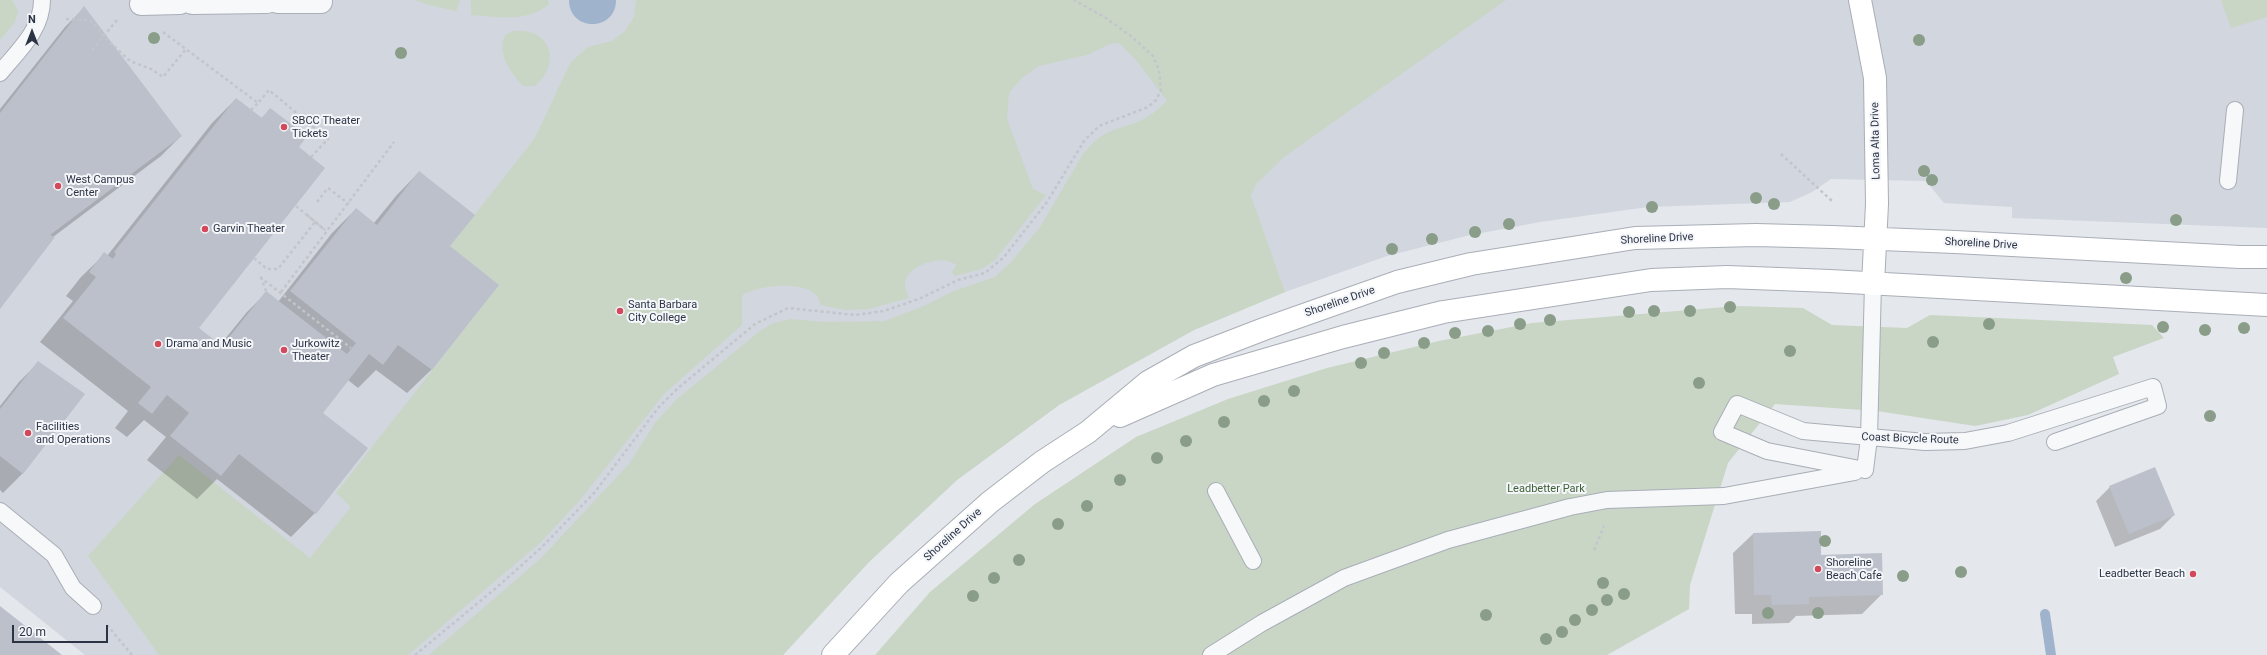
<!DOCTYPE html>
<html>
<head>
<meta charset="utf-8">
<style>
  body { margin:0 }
  #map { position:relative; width:2267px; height:655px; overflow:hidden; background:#e4e7ec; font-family:Roboto,sans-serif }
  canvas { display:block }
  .north { position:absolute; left:12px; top:12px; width:40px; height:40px; -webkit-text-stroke:3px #f4f6f9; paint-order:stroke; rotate:0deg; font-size:11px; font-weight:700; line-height:16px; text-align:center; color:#2b3445 }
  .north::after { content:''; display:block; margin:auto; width:14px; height:18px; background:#2b3445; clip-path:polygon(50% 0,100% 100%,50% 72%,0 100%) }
  .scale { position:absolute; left:12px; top:625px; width:96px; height:18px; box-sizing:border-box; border:2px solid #2b3445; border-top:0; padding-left:5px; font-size:12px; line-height:14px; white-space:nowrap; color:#2b3445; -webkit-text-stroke:3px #f4f6f9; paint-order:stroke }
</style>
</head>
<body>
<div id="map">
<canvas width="2267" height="655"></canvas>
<div class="north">N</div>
<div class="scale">20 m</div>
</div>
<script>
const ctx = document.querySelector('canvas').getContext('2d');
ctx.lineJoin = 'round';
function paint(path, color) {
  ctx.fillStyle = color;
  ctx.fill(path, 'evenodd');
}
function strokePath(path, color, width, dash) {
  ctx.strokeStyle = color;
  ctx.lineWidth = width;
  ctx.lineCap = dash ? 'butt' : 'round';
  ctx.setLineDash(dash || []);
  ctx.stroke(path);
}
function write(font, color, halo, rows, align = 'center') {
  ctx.font = font + ' Roboto,sans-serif';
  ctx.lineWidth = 4;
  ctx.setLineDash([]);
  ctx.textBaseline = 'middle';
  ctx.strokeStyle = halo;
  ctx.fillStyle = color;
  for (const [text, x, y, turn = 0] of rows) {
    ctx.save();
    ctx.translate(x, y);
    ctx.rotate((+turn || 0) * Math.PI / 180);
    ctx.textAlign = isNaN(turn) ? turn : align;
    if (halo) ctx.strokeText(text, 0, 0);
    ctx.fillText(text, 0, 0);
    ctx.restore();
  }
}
paint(new Path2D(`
  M0 0H2267V228L2012 218V207L1944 203 1926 181 1831 179 1812 192 1790 202 1648 207 1540 222 1466 236 1387 256 1285 292 1194 330 1059 405 957 480 869 562 783 655H85L0 587Z`), '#d2d6de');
paint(new Path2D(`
  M0 0H12L18 11 15 22 0 40Z
  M415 0H460L456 11 429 5Z
  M471 0H548L549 4C527 23 497 17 471 15Z
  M636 0H1506L1284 157 1256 184 1251 196 1285 292 1194 330 1059 405 957 480 869 562 783 655H429L540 559 629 464 655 423 677 399 760 331 773 323 791 319 826 322 885 321 926 305 954 291 995 277 1012 261 1040 227 1083 154C1107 126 1112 133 1142 120 1151 116 1159 108 1167 101L1136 60 1119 43 1110 44 1087 55 1039 66 1022 78 1009 93 1007 119 1033 189 1046 195 995 260 982 269 955 276 952 272 956 265C944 253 907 265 905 282 904 287 907 293 909 298L869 309 846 310 820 305C820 278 756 284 742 296V325L665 393 580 500 540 543 408 655H159L88 556 179 455 310 558 351 507 336 493 499 285 450 246 535 138 570 63 588 47 612 41 625 31 634 17Z
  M2221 0H2267V17L2231 28Z
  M513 31C551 27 562 63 535 86H523C510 72 497 54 505 35Z
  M1737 306 1803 308 1832 325 1907 328 1930 315 2152 325 2164 338 2113 357 2119 374 2028 415 1975 426 1877 411 1775 404 1728 463 1690 585 1689 609 1607 655H875L930 592 1035 504 1136 437 1228 399 1327 368 1439 341 1532 323Z`), '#c9d6c5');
paint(new Path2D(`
  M569 0H616C616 32 569 32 569 0Z`), '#9fb4cc');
paint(new Path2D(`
  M84 8 181 136 161 156 53 237 0 307V109L65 27Z
  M236 99 261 119 270 109 297 147 198 328 220 345 247 312 266 293 278 302 332 233 356 209 374 223 396 196 419 172 448 247 498 285 431 370 407 393 376 370 358 388 348 380 321 413 367 449 315 513 291 537 217 479 197 499 147 460 166 437 144 420 127 437 115 428 128 411 40 342 73 301 66 296 81 277 105 254 107 256 212 123Z
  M39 362 23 473 3 493 0 490V406L19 382Z
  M2110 487 2174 515 2160 529 2115 547 2096 501Z
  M1820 532V556L1882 594 1862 614 1796 616 1789 623 1752 624V614H1735L1733 553 1753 534Z`), '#0003');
strokePath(new Path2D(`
  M2045 614 2051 655`), '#9fb4cc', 10);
paint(new Path2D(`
  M84 6 182 136 50 235 55 237 0 309V113Z
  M236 98 262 118 270 108 307 136 299 147 325 168 199 328 222 346 266 291 347 354 356 343 290 291 356 208 377 225 419 171 475 215 450 246 499 285 432 370 398 345 383 365 369 354 323 413 368 448 316 514 239 454 221 476 170 436 189 413 167 395 152 414 138 403 151 387 63 318 96 277 89 272 104 252 113 259 116 254 114 252Z
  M38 361 85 394 23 474 0 456V409Z
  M2155 467 2175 515 2129 534 2109 486Z
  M1821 531V555L1882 553 1883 595 1809 597V604L1772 605 1771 595H1754L1753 533Z
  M0 606 62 655H0Z`), '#bbc0ca');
const lane = new Path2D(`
  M0 73C18 51 42 30 42 0
  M2228 181 2235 110
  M1865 470 1767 451 1722 432 1737 404 1803 431 1925 442 1965 441 2008 433 2153 387 2158 406 2055 442
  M1865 470 1869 438 1873 284
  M1216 491 1253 561
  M0 511 54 555 73 588 93 606
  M1211 655 1262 623 1344 578 1448 540 1570 507 1607 500 1724 496 1855 472`);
const street = new Path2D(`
  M278 2H321
  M192 3 267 2
  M141 4 180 3`);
const secondary = new Path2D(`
  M1860 0 1875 78 1877 204 1873 284
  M1120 416 1213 375 1343 337 1443 312 1651 280 1727 277 1830 281 2267 305
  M833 655 899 583 990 502 1042 462 1088 432 1148 382 1194 356 1264 329 1397 282 1471 264 1635 238 1756 235 1832 237 1955 242 2240 257H2267`);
strokePath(lane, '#a9aeb7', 18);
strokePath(street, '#a9aeb7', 24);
strokePath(secondary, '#a9aeb7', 24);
strokePath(new Path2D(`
  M66 19 88 20 94 23 104 37 130 61 151 69 163 77 186 49
  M163 32 258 103 269 90 328 139 311 157
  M92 50 117 20
  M251 110 258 103
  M1781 154 1832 201
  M317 202 328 188 349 204
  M307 215 325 230
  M254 258 267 269H278L315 222
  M260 277 351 348
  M261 277 266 291
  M281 292 394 142
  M1594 550 1604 526
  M107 625 132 655
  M415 655 496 588 543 546 595 492 658 408 677 389 755 324 788 308 855 315 884 311 921 298 958 280 985 273 1004 257 1047 202 1084 141 1099 126 1148 107 1156 100 1161 90 1159 70 1153 56 1131 36 1106 18 1074 0`), '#c2c5cb', 2.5, [3, 3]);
strokePath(lane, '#f7f8fa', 16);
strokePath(street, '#f7f8fa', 22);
strokePath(secondary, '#fff', 22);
strokePath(new Path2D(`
  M296 206 325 230`), '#c2c5cb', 2.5, [3, 3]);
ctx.fillStyle = '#899d89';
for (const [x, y] of [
  [154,38],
  [1919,40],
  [401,53],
  [1924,171],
  [1932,180],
  [1756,198],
  [1774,204],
  [1652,207],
  [2176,220],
  [1509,224],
  [1475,232],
  [1432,239],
  [1392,249],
  [2126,278],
  [1730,307],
  [1654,311],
  [1690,311],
  [1629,312],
  [1550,320],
  [1520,324],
  [1989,324],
  [2163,327],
  [2244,328],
  [2205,330],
  [1488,331],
  [1455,333],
  [1933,342],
  [1424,343],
  [1790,351],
  [1384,353],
  [1361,363],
  [1699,383],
  [1294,391],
  [1264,401],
  [2210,416],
  [1224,422],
  [1186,441],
  [1157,458],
  [1120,480],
  [1087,506],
  [1058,524],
  [1825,541],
  [1019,560],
  [1961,572],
  [1903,576],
  [994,578],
  [1603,583],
  [1624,594],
  [973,596],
  [1607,600],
  [1592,610],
  [1768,613],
  [1818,613],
  [1486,615],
  [1575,620],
  [1562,632],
  [1546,639]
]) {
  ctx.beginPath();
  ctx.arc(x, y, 6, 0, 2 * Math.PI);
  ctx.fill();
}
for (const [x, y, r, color] of [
  [284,127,4,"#d1495b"],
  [58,186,4,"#d1495b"],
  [205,229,4,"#d1495b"],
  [620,311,4,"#d1495b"],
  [158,344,4,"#d1495b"],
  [284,350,4,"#d1495b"],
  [28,433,4,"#d1495b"],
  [1818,569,4,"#d1495b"],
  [2193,574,4,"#d1495b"]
]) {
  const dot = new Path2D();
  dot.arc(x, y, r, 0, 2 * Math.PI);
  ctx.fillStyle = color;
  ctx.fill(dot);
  strokePath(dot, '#f4f6f9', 1.5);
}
write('11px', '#2b3445', '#f4f6f9', [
  ["SBCC Theater",292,121],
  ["Tickets",292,134],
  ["West Campus",66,180],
  ["Center",66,193],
  ["Garvin Theater",213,229],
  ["Santa Barbara",628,305],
  ["City College",628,318],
  ["Drama and Music",166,344],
  ["Jurkowitz",292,344],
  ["Theater",292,357],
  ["Facilities",36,427],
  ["and Operations",36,440],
  ["Shoreline",1826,563],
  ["Beach Cafe",1826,576],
  ["Leadbetter Beach",2185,574,"right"]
], 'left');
write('11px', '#2b3445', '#f4f6f9', [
  ["Loma Alta Drive",1876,141,-91],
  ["Shoreline Drive",1657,239,-3],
  ["Shoreline Drive",1981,244,3],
  ["Shoreline Drive",1340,302,-19],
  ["Coast Bicycle Route",1910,439,2],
  ["Shoreline Drive",953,535,-42]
]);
write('11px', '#3f6138', '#f4f6f9', [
  ["Leadbetter Park",1546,489]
]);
</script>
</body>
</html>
